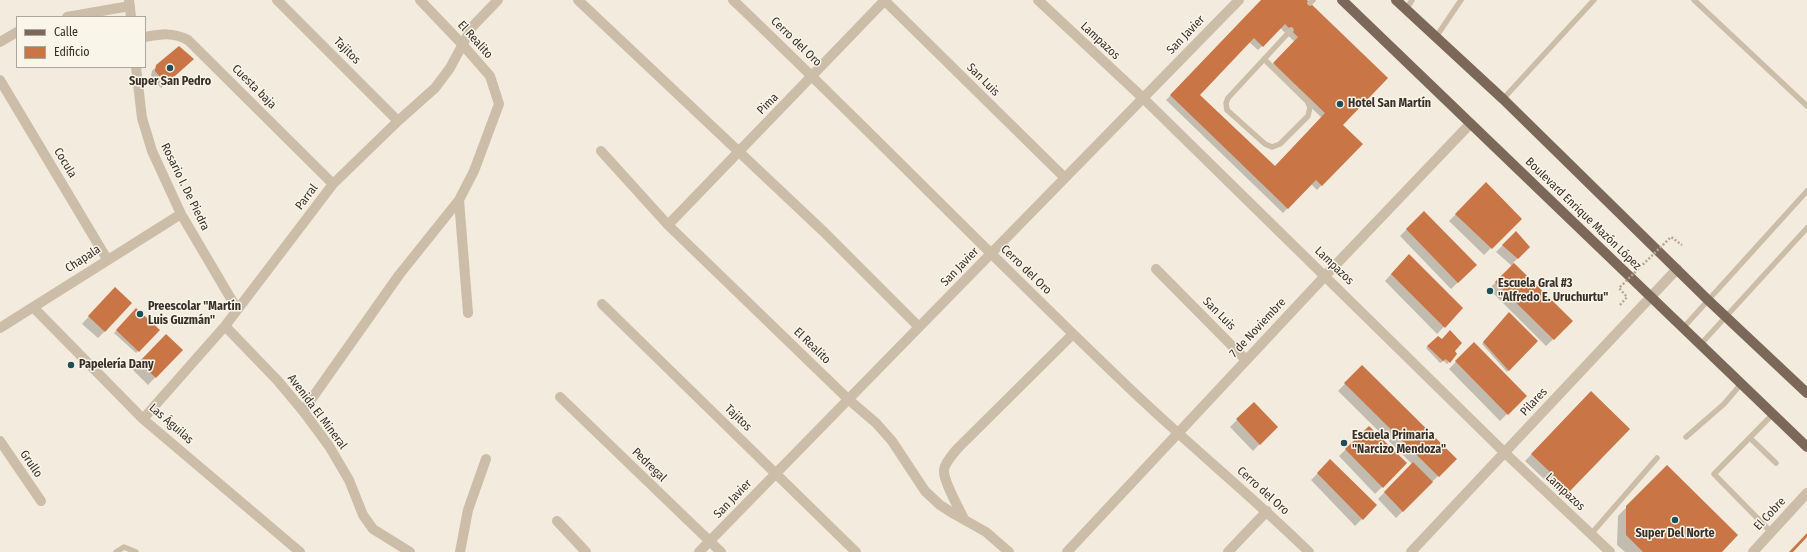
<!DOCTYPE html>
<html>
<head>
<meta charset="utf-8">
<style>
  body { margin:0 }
  #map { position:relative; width:1807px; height:552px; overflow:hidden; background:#f3ebdd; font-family:"Fira Sans Condensed",sans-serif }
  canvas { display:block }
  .legend { position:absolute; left:16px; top:16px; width:130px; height:52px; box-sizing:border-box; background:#faf5e9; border:1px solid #aca69c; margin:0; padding:5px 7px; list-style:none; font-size:12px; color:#382f29 }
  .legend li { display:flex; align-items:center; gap:8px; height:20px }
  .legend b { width:20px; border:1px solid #aca69c }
</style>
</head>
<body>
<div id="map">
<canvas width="1807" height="552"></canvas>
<ul class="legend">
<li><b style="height:5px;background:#7b6859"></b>Calle</li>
<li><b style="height:11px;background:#c97545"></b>Edificio</li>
</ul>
</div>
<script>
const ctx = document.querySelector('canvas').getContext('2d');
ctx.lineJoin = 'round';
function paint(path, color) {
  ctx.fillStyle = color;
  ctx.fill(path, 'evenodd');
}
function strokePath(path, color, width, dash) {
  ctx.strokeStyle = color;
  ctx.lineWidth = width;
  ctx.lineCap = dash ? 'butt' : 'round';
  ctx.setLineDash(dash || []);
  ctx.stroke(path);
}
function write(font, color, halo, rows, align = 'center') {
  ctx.font = font + ' "Fira Sans Condensed",sans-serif';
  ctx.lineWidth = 3;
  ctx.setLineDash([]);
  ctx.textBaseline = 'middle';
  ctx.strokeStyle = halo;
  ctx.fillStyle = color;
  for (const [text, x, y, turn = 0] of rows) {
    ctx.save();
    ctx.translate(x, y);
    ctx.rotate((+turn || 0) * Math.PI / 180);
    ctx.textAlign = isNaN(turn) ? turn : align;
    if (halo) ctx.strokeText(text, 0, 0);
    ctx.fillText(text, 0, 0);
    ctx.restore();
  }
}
paint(new Path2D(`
  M1262 0H1306L1342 125 1362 144 1317 190 1311 184 1283 213 1166 100ZM1280 28 1295 42 1270 68 1322 118 1275 168 1198 95 1249 42 1258 50Z
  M188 64 161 88 151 76 152 71 157 66Z
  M1486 184 1520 219 1484 255 1449 221Z
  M1424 212 1476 265 1451 289 1400 236Z
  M1516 232 1529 247 1513 263 1572 321 1546 346 1489 289 1512 266 1496 252Z
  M1402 262 1462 308 1437 334 1385 281Z
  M108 295 105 331 98 338 82 324Z
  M136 310 158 330 136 353 114 333Z
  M1509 313 1536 341 1507 372 1482 344Z
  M1438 337 1456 354 1447 364 1444 361 1440 363 1426 348Z
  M159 342 181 350 148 385 133 370Z
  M1474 343 1525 396 1500 421 1449 369Z
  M1362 366 1455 459 1396 518 1378 499 1412 464 1338 391Z
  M1591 393 1570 490 1563 497 1525 461Z
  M1254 403 1276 427 1253 451 1230 427Z
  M1369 427 1406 463 1375 494 1339 456Z
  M1330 461 1376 505 1355 526 1311 480Z
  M1667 466 1720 552H1625L1617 545 1618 516Z`), '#0003');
paint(new Path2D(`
  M1261 0H1307L1388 78 1343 125 1363 144 1322 186 1316 180 1288 209 1170 95ZM1285 24 1298 37 1273 63 1325 113 1275 166 1200 95 1254 38 1263 47Z
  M179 46 194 59 166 84 155 71 156 65Z
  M1486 182 1522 219 1492 249 1455 214Z
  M1424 211 1477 265 1458 283 1406 229Z
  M1516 231 1530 247 1518 259 1502 245Z
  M1409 254 1463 308 1445 328 1391 274Z
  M1514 263 1573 321 1554 340 1495 282Z
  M115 287 132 303 105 332 88 316Z
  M136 308 160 330 139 352 116 330Z
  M1509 312 1538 341 1509 371 1483 342Z
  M1450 330 1462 343 1455 351 1457 354 1450 363 1446 359 1443 361 1427 346 1438 336 1442 339Z
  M166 334 183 350 156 378 139 362Z
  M1474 342 1527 396 1508 415 1455 361Z
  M1362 365 1457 459 1439 477 1344 383Z
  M1591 391 1630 429 1570 491 1531 454Z
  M1254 402 1278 427 1260 445 1236 419Z
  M1369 426 1407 463 1383 488 1345 449Z
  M1330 459 1377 505 1363 520 1317 473Z
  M1413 462 1433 482 1403 512 1384 492Z
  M1667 465 1738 535 1722 552H1643L1626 535V506Z
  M1807 533V537L1793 552H1789Z`), '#c97545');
strokePath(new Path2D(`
  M1694 0 1807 106
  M1310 3 1313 0
  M1406 10 1412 0
  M1436 37 1461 0
  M1264 59 1307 101 1310 107 1308 116 1280 144 1272 147 1265 144 1227 110 1226 103 1228 98 1291 30
  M1503 99 1594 0
  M1683 328 1807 191
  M1700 345 1807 228
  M1686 437 1724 404 1741 384
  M1750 438 1776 463
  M1771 532 1714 474 1773 414
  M1591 534 1657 458
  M116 552 124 547 136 552`), '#ccbda8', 5.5);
strokePath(new Path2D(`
  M129 0 131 17
  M277 0 398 121
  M578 0 824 232 919 327
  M733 0C865 126 993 258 1125 384 1185 442 1250 494 1309 552
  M884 0 1065 178
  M1038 0 1143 98 1505 453 1610 552
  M67 17 130 6
  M145 37C161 34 173 32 188 40L333 184
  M0 42 17 32
  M136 67 142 118 152 151 181 214 237 309
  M0 80 107 259
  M601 151 668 225 848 399 876 423 892 441 925 491 940 505 954 514 986 532 1009 552
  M459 200 468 313
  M668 225 885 0
  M1156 269 1246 360
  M602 304 856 552
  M33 307 143 419 300 552
  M225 326 278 381 303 411 329 446 349 480 363 515 373 529 410 552
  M0 328 181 214
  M560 397 721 552
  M303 411 399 275 459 200 474 171 499 104 490 76 462 44 420 0
  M143 419 225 326 333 184 398 121 435 88 450 68 472 27 498 0
  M0 441 41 501
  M964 519C959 508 943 481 944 470 945 462 953 454 958 448L1073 334
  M557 521 586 552
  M460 552 468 510 486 459
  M699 552 1239 0
  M1067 552 1325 276 1470 124
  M1228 552 1267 511
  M1411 552 1677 269
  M1753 552 1807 493`), '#ccbda8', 10);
strokePath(new Path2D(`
  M1342 0 1807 447
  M1396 0 1503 99 1708 300 1807 393`), '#7b6859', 10);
strokePath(new Path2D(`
  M1620 305 1627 297 1619 288 1671 237 1682 245`), '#b8a792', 2.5, [2, 2]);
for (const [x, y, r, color] of [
  [170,68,4,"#1d4f5b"],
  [1340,104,4,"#1d4f5b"],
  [1490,291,4,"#1d4f5b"],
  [140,314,4,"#1d4f5b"],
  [71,365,4,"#1d4f5b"],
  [1344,443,4,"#1d4f5b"],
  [1675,520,4,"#1d4f5b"]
]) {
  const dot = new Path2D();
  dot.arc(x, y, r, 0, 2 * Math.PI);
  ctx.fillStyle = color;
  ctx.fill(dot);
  strokePath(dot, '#faf5e9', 1.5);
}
write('12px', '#382f29', '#faf5e9', [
  ["San Javier",1186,35,-46],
  ["El Realito",475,40,48],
  ["Lampazos",1100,41,43],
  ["Cerro del Oro",796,42,44],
  ["Tajitos",347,51,45],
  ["San Luis",983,80,45],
  ["Cuesta baja",254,87,45],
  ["Pima",768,104,-45],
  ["Cocula",65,163,59],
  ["Rosario I. De Piedra",185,187,64],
  ["Parral",307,197,-53],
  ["Boulevard Enrique Mazón López",1583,214,44],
  ["Chapala",83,259,-33],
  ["Lampazos",1334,266,44],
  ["San Javier",960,267,-46],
  ["Cerro del Oro",1026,270,44],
  ["San Luis",1219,314,45],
  ["7 de Noviembre",1258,328,-47],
  ["El Realito",812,346,44],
  ["Pilares",1534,402,-47],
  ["Avenida El Mineral",317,412,53],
  ["Tajitos",738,418,44],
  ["Las Águilas",171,424,41],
  ["Grullo",31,464,56],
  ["Pedregal",649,465,44],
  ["Cerro del Oro",1263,491,42],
  ["Lampazos",1565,492,43],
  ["San Javier",733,499,-46],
  ["El Cobre",1770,514,-47]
]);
write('bold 12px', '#382f29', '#faf5e9', [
  ["Super San Pedro",170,82,"center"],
  ["Hotel San Martín",1348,104],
  ["Escuela Gral #3",1498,284],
  ["\"Alfredo E. Uruchurtu\"",1498,298],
  ["Preescolar \"Martín",148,307],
  ["Luis Guzmán\"",148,321],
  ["Papelería Dany",79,365],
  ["Escuela Primaria",1352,436],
  ["\"Narcizo Mendoza\"",1352,450],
  ["Super Del Norte",1675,534,"center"]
], 'left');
</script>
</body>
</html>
